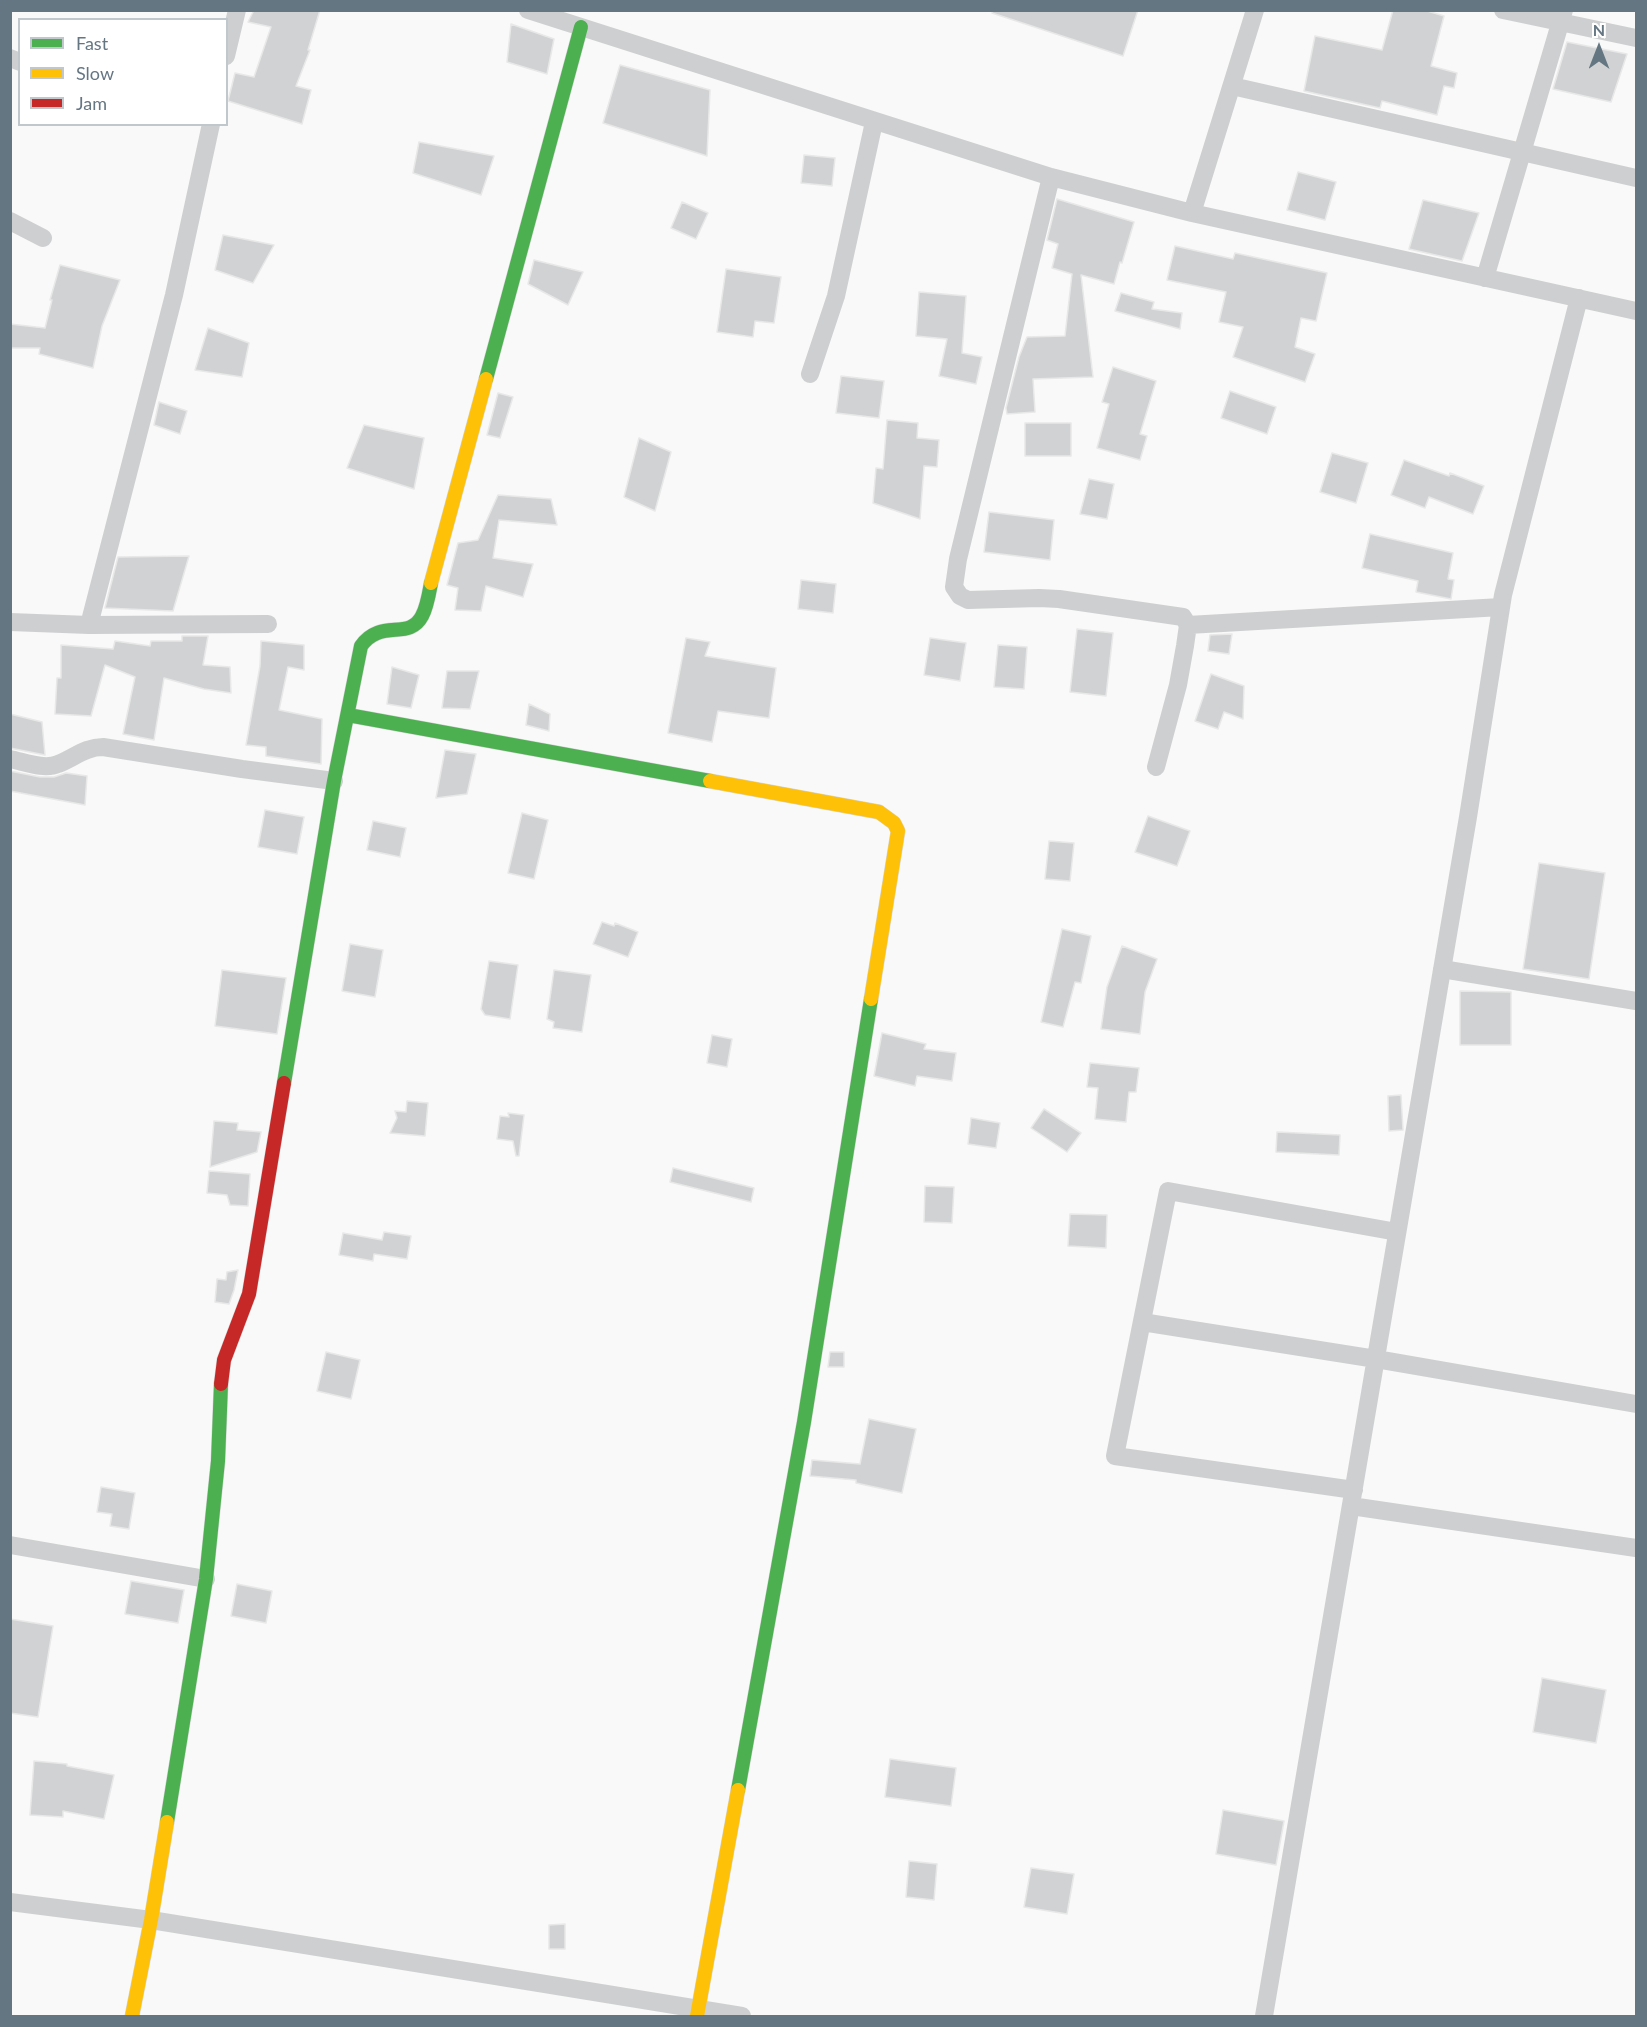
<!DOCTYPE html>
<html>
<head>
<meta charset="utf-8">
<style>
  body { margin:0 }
  #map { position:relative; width:1647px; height:2027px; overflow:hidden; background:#f9f9f9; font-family:Lato,sans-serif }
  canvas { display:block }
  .frame { position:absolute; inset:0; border:12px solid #657683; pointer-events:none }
  .legend { position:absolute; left:18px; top:18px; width:210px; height:108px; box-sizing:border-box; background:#fff; border:2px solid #c1c8cd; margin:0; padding:8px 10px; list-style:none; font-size:18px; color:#657683 }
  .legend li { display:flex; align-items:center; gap:12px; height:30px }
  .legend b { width:30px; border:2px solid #c1c8cd }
  .north { position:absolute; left:1569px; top:18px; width:60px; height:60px; -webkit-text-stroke:4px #fff; paint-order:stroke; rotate:0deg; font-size:16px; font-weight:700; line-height:24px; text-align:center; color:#657683 }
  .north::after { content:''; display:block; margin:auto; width:21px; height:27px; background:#657683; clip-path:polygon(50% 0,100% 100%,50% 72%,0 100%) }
</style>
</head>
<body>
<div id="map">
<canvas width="1647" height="2027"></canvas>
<div class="frame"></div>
<ul class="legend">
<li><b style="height:8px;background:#4caf50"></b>Fast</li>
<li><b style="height:8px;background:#ffc107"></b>Slow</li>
<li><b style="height:8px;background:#c62828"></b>Jam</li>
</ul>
<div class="north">N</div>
</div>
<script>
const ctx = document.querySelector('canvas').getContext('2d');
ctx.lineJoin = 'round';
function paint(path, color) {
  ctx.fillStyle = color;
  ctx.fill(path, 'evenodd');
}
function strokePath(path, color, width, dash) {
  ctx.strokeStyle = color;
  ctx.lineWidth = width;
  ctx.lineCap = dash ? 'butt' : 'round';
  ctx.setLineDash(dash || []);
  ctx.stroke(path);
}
const building = new Path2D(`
  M254 10H320L308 50H310L296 86 311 90 302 124 228 101 235 73 254 77 271 27 248 22Z
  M993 10H1138L1123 56 992 13Z
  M1393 10H1424L1444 16 1431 66 1457 73 1454 88 1444 86 1437 115 1382 101 1380 108 1304 91 1315 36 1382 50Z
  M511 24 554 39 547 74 507 62Z
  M1567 42 1627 54 1611 102 1553 89Z
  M620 65 710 90 707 156 603 123Z
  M419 142 494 156 481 195 413 173Z
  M804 155 835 158 832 186 801 183Z
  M1298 172 1336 182 1325 220 1287 210Z
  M1057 199 1134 222 1122 263 1120 262 1114 284 1081 275 1093 377 1033 379 1035 412 1007 414 1006 408 1019 357 1027 337 1065 336 1072 274 1052 268 1058 244 1047 240Z
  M1423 200 1479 213 1462 261 1409 249Z
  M682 202 708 213 696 239 671 228Z
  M223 235 274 245 253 283 215 270Z
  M1175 246 1233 259 1235 253 1327 273 1316 321 1301 318 1295 347 1315 354 1305 382 1233 357 1243 327 1219 322 1226 292 1167 280Z
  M534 260 583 272 568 305 528 284Z
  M60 265 120 280 102 326 93 368 39 354 40 348H10V324L45 328 52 300H50Z
  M726 269 781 277 774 323 755 321 753 337 717 332Z
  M919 292 966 296 962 353 982 357 976 384 939 376 947 339 916 336Z
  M1121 293 1154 302 1152 309 1182 313 1180 329 1115 311Z
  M208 328 249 343 242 377 195 370Z
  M1113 367 1156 381 1140 434 1147 436 1140 460 1097 448 1109 404 1102 402Z
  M841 376 884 381 879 418 836 413Z
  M1230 391 1276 407 1267 434 1221 418Z
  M498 393 513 397 500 438 487 435Z
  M159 402 187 411 180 434 154 425Z
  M887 420 918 423 917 438 939 440 937 467 924 466 920 519 873 503 876 468 883 469Z
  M1025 423H1071V456H1025Z
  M364 425 424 438 414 489 347 468Z
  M639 438 671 452 655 511 624 497Z
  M1332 453 1368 463 1356 503 1320 492Z
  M1404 460 1449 476 1450 473 1484 486 1473 514 1429 497 1425 508 1391 495Z
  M1089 479 1114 484 1107 519 1080 514Z
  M498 495 551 499 557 525 499 520 493 558 533 564 523 597 486 586 481 611 455 610 458 588 447 585 458 543 478 540Z
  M989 512 1054 520 1050 560 984 552Z
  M1370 534 1453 553 1448 579 1454 580 1451 599 1416 592 1418 581 1362 568Z
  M189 556 173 611 105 608 118 557Z
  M801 580 836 584 833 613 798 609Z
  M1077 629 1113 633 1106 696 1070 692Z
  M1232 634 1229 654 1208 651 1210 635Z
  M182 636H208L203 665 230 667 231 693 204 689 164 678 154 740 123 734 135 677 105 665 91 716 55 714 57 678H61V645L113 649 115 641 150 646 151 641H182Z
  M686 638 710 642 705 656 776 668 769 718 718 711 712 742 668 733Z
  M930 638 966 643 960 681 924 675Z
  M261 641 304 645V670L288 667 279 710 322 719 321 764 266 756V747L246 745 260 666Z
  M998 645 1027 647 1024 689 994 687Z
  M392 667 419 675 411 708 387 704Z
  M447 671H479L470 709 442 708Z
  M1211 674 1244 686 1243 719 1224 712 1218 729 1195 721Z
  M529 704 550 714 549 731 526 725Z
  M10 714 42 722 45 755 10 748Z
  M445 750 476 754 467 794 436 798Z
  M10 771 40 777H54L66 773 87 776 85 805 10 791Z
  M265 810 304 817 297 854 258 847Z
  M522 813 548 820 534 879 508 873Z
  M1148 816 1190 831 1177 866 1135 852Z
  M373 821 406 828 400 857 367 850Z
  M1049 841 1074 843 1070 881 1045 879Z
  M1539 863 1605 873 1589 979 1523 969Z
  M602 922 614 926 615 923 638 932 628 957 593 944Z
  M1062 929 1091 936 1081 983 1075 982 1063 1027 1041 1022Z
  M350 944 383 950 375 997 342 991Z
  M1122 946 1157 959 1145 992 1140 1034 1101 1029 1107 987Z
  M489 961 518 965 510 1019 485 1015 481 1009Z
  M222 970 286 978 277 1034 215 1026Z
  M554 970 591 975 582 1032 553 1028 554 1022 547 1019Z
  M1460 991 1511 992V1045H1460Z
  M882 1033 926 1044 924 1049 956 1053 952 1081 917 1076 915 1086 874 1076Z
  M712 1035 732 1039 727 1067 707 1063Z
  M1090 1063 1139 1068 1136 1092H1129L1126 1122 1095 1119 1098 1088 1087 1087Z
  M1401 1095 1403 1130 1389 1131 1388 1096Z
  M407 1101 428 1103 425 1136 390 1133 397 1118 395 1111 406 1112Z
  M1044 1109 1081 1133 1067 1152 1031 1128Z
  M508 1113 524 1115 519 1156H516L513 1141 497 1139 500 1116 509 1117Z
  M971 1118 1000 1123 996 1148 968 1144Z
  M214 1121 238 1123 237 1130 261 1132 257 1152 210 1167Z
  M1277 1132 1340 1135 1339 1155 1276 1152Z
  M673 1168 754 1188 751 1202 670 1182Z
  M209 1171 250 1174 248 1206 230 1205 227 1195 207 1193Z
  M925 1186 954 1187 952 1223 924 1222Z
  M1070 1214 1107 1215 1106 1248 1068 1246Z
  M384 1232 411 1236 407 1259 374 1254 373 1261 339 1255 343 1233 382 1240Z
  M238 1270 234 1290 229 1304 215 1302 217 1279 226 1280 227 1272Z
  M326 1352 360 1360 351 1399 317 1391Z
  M830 1352H844V1367H828Z
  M869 1419 916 1429 902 1493 856 1483V1480L810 1476 812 1460 860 1464Z
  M101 1487 135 1493 129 1529 110 1526 112 1514 97 1512Z
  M131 1581 184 1590 178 1623 125 1614Z
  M237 1584 272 1591 266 1623 231 1616Z
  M10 1619 53 1626 38 1717 10 1713Z
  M1542 1678 1606 1690 1596 1743 1533 1732Z
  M890 1759 956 1768 951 1806 885 1797Z
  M34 1761 67 1764V1766L114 1775 104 1819 63 1811V1817L30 1815Z
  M1223 1810 1284 1821 1276 1865 1216 1854Z
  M909 1861 937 1864 934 1900 906 1897Z
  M1031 1868 1074 1874 1067 1914 1024 1907Z
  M565 1924V1949H549V1925Z`);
paint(building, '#d0d2d3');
strokePath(building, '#e8e8e8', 1.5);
const fast = new Path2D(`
  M486 379 581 27
  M348 715 710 781
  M284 1083 334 781 361 646C381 618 409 641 422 616 427 607 429 594 431 583
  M738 1790 804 1422 871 999
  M167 1822 206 1579 218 1461 221 1384`);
const slow = new Path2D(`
  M431 583 486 379
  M710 781 879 812 894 823 898 831 871 999
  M132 2016 151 1920 167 1822
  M697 2016 738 1790`);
const jam = new Path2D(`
  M221 1384 224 1360 249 1294 284 1083`);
strokePath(fast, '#d5d6d7', 15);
strokePath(slow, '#d5d6d7', 15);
strokePath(jam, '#d5d6d7', 15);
strokePath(new Path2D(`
  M528 10 1051 177 1192 213 1636 311
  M1503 10 1636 38
  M226 56 237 10
  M10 58 20 62
  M1232 86 1636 178
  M1051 177 958 559 954 587 960 596 968 600 1039 598 1059 599 1183 617 1188 625 1185 646 1178 685 1156 767
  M1192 213 1255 10
  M10 221 43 238
  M1485 278 1564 10
  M810 374 836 296 874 122
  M10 622 89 625 268 624
  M89 625 174 295 211 124
  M1188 625 1501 607
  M10 759C25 762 44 770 58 764 74 758 85 747 103 747L242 769 334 781
  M1442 969 1636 1001
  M1142 1322 1376 1359 1636 1404
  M1354 1490 1115 1456 1168 1191 1397 1232
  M1351 1506 1636 1548
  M10 1545 206 1579
  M10 1902 151 1920 742 2016
  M1264 2016 1468 817 1503 595 1579 298`), '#cecfd0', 18);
strokePath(fast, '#4caf50', 14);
strokePath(slow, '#ffc107', 14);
strokePath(jam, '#c62828', 14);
</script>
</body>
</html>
